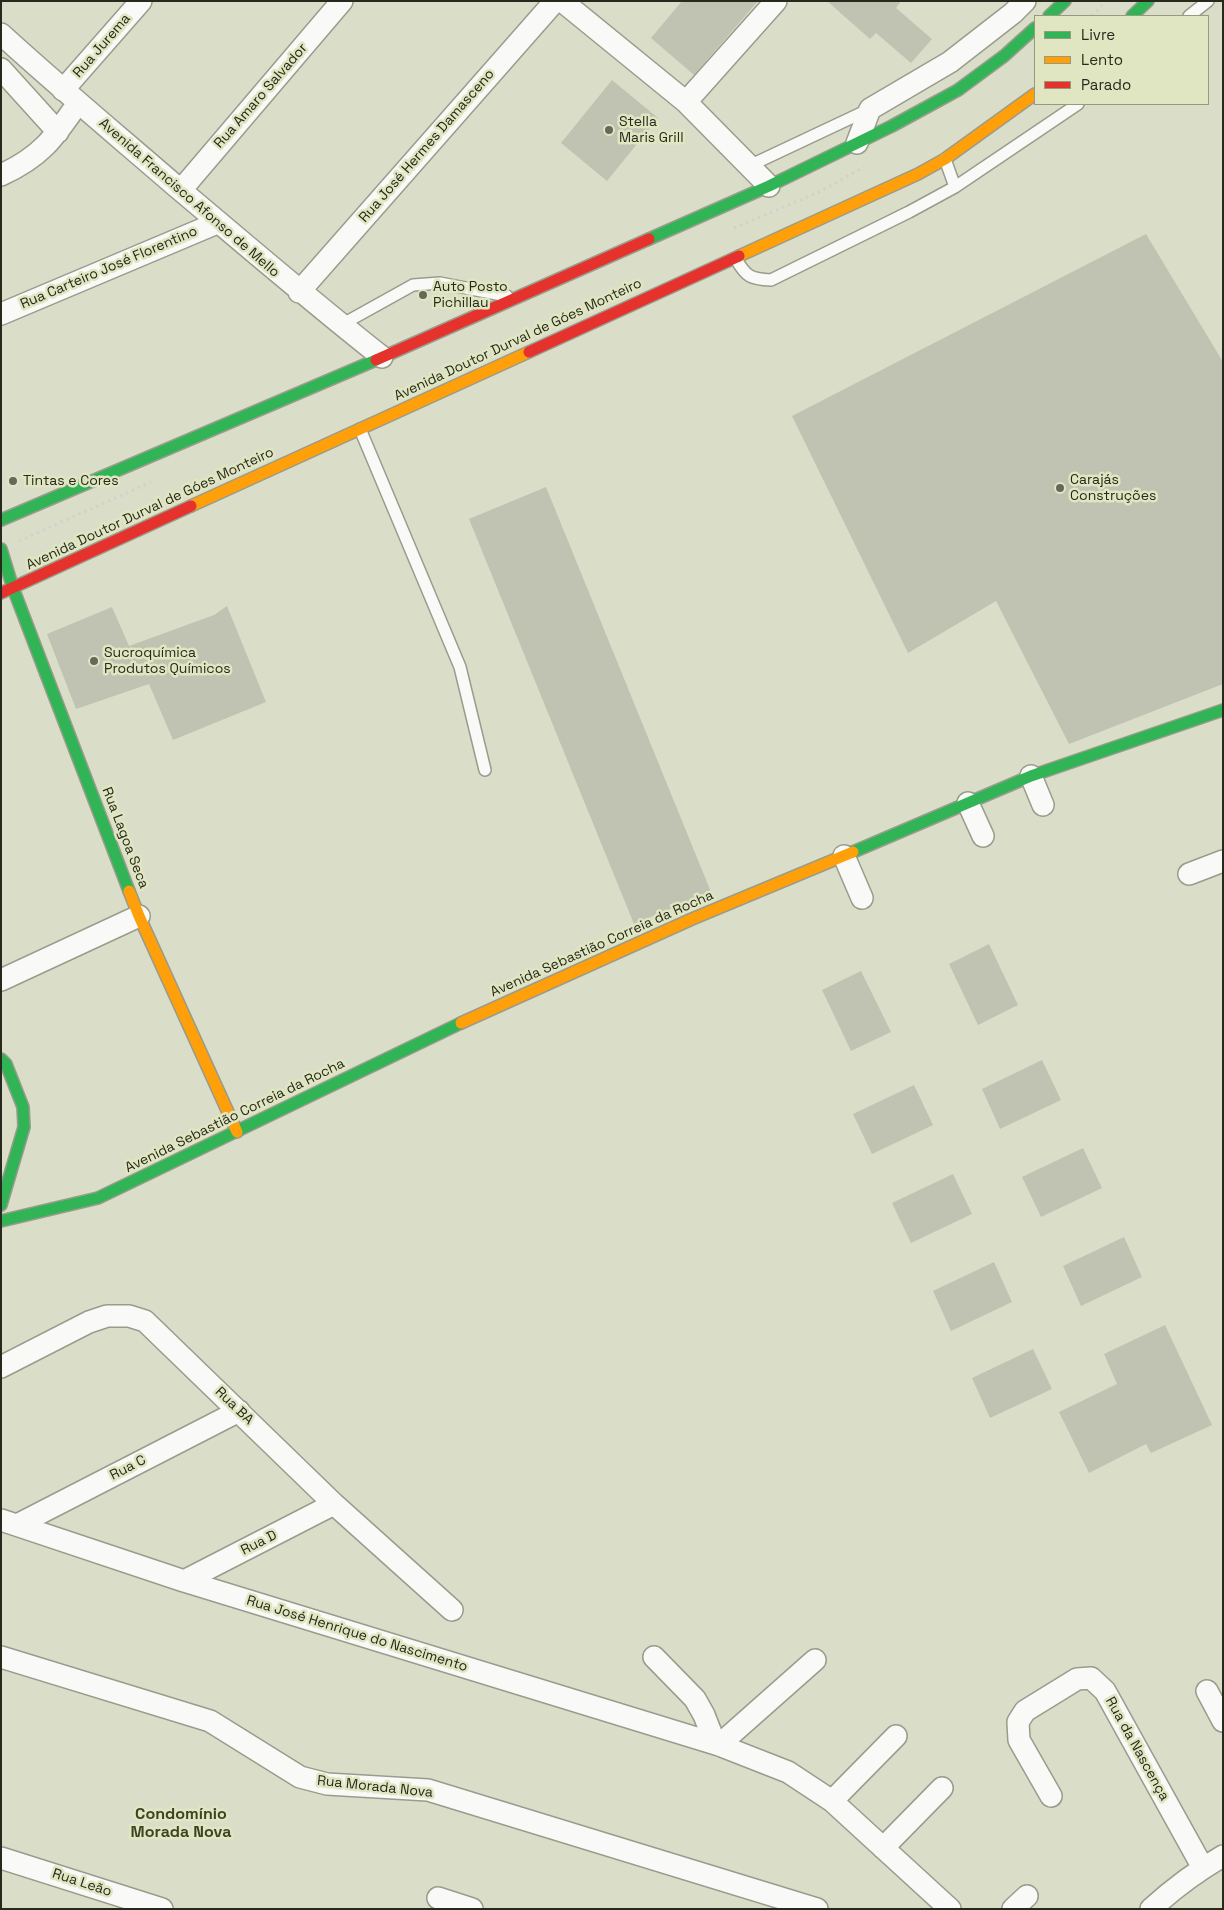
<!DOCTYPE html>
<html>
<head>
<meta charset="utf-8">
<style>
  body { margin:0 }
  #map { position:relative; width:1224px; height:1910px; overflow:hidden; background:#dadec9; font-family:"Space Grotesk",sans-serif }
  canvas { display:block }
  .frame { position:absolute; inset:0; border:2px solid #27291c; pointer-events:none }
  .legend { position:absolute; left:1034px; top:15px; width:175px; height:90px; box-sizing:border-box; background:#e0e6c1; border:1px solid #969a7f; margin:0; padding:6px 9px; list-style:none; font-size:15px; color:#27291c }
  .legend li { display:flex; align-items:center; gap:10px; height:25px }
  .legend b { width:25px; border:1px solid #969a7f }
</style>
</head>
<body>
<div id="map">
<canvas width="1224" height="1910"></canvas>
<div class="frame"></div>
<ul class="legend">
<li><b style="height:6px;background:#30b455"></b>Livre</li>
<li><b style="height:6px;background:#ff9f0a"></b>Lento</li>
<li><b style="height:6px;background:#e5322d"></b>Parado</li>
</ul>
</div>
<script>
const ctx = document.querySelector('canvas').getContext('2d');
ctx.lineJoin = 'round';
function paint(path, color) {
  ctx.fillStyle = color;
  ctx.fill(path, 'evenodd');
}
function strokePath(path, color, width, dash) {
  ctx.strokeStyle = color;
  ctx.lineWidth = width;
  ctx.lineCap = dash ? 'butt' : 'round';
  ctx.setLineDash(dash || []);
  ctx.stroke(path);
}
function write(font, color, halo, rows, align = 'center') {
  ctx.font = font + ' "Space Grotesk",sans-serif';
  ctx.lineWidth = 5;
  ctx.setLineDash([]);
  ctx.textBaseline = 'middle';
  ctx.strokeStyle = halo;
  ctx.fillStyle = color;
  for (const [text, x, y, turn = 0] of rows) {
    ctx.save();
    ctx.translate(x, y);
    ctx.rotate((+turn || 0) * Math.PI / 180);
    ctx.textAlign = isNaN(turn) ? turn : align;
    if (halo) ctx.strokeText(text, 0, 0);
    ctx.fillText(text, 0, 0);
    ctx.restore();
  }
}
paint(new Path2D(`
  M682 1H758L694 75 651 38Z
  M827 1H901L896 8 932 39 911 63 876 33 870 39Z
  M612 80 658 118 607 181 561 143Z
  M1146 234 1223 362V684L1069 744 996 601 908 653 792 416Z
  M546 487 711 892 634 924 469 519Z
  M227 606 266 702 173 740 149 684 76 709 47 634 112 607 129 646 214 615Z
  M989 944 1018 1005 978 1025 949 964Z
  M861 971 891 1032 851 1051 822 990Z
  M1042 1060 1061 1100 1000 1129 982 1089Z
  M914 1085 933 1125 872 1154 853 1114Z
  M1083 1148 1102 1188 1041 1217 1022 1177Z
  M953 1174 972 1214 911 1243 892 1203Z
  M1124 1237 1142 1277 1081 1306 1063 1266Z
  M994 1262 1012 1302 951 1331 933 1291Z
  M1165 1325 1212 1425 1151 1453 1146 1444 1089 1473 1059 1412 1117 1384 1104 1354Z
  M1033 1349 1052 1389 990 1418 972 1378Z`), '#c0c2b2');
const lane = new Path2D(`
  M1189 16 1208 1
  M749 166 870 109
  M955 187 1078 104
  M736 259C746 277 751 279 771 280L909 212 955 187 945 159
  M341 325 413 285 440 283 507 296
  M360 429 460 667 485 770`);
const street = new Path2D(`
  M562 1 686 102 769 186
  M1 34C59 87 119 137 178 188 246 245 312 302 382 357
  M1 69 58 132
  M63 90 141 1
  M686 102 776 1
  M857 143 870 109 950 62 1013 13 1025 1
  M1 175C41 157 54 138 78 103
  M181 190 342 1
  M299 292 555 1
  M1 314 217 223
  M1031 776 1043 805
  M968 803 983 836
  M844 856 862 898
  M1189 874 1223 861
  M1 980 139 916
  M1 1367 89 1322 107 1316H129L145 1321 334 1504 452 1610
  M1 1520 184 1581 719 1745 788 1772 832 1801 950 1909
  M17 1525 239 1411
  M184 1581 334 1504
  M1 1657 210 1721 300 1777 327 1784 428 1790 817 1909
  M654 1657 695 1699 704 1715 715 1743
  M1207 1691 1223 1721
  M719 1745 815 1660
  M1051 1796 1019 1740 1018 1722 1025 1711 1077 1679 1091 1678 1105 1691 1203 1868
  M832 1801 896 1736
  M883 1848 942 1788
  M1 1858 162 1909
  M438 1898 472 1909
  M1013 1909 1027 1896
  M1151 1909C1173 1889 1197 1871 1223 1856`);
const fast = new Path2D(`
  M1049 16 1065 1
  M1132 16 1148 1
  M649 239 769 186 892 126 958 90 1004 56 1035 28
  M1 520 376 360
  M1 549 13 588 129 891
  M853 852 1031 776 1223 710
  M1 1059 6 1064 23 1107 24 1127 1 1205
  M1 1221 98 1198 461 1023`);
const slow = new Path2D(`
  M739 256 918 174 945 159 1035 94
  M191 506 529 352
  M129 891 139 916 237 1132
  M461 1023 692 919 853 852`);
const jam = new Path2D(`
  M529 352 739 256
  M376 360 649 239
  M1 593 191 506`);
strokePath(lane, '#999c8c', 14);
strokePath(street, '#999c8c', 24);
strokePath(fast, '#999c8c', 14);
strokePath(slow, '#999c8c', 14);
strokePath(jam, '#999c8c', 14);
strokePath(new Path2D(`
  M1092 16 1106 1
  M734 228 819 192 864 167
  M19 541 151 482`), '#d1d2cc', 3, [2.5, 4]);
strokePath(lane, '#f9faf7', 11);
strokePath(street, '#f9faf7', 21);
strokePath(fast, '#30b455', 11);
strokePath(slow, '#ff9f0a', 11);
strokePath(jam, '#e5322d', 11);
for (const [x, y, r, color] of [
  [609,130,5,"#666859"],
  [423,295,5,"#666859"],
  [13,481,5,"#666859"],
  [1060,488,5,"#666859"],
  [94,661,5,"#666859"]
]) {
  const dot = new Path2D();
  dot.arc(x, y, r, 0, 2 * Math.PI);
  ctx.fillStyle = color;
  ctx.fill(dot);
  strokePath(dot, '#e0e6c1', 2);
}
write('14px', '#27291c', '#e0e6c1', [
  ["Rua Jurema",102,46,-49],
  ["Rua Amaro Salvador",261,96,-49],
  ["Rua José Hermes Damasceno",427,146,-49],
  ["Avenida Francisco Afonso de Mello",189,198,41],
  ["Rua Carteiro José Florentino",109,268,-23],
  ["Avenida Doutor Durval de Góes Monteiro",518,340,-25],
  ["Avenida Doutor Durval de Góes Monteiro",150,509,-25],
  ["Rua Lagoa Seca",125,838,69],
  ["Avenida Sebastião Correia da Rocha",602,944,-24],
  ["Avenida Sebastião Correia da Rocha",235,1116,-26],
  ["Rua BA",234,1406,44],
  ["Rua C",128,1468,-27],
  ["Rua D",259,1543,-27],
  ["Rua José Henrique do Nascimento",357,1634,17],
  ["Rua da Nascença",1137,1749,61],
  ["Rua Morada Nova",375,1787,6],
  ["Rua Leão",82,1883,18]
]);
write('14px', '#27291c', '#e0e6c1', [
  ["Stella",619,122],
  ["Maris Grill",619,138],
  ["Auto Posto",433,287],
  ["Pichillau",433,303],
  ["Carajás",1070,480],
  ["Construções",1070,496],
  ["Tintas e Cores",23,481],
  ["Sucroquímica",104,653],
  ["Produtos Químicos",104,669]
], 'left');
write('bold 16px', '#3f4324', '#e0e6c1', [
  ["Condomínio",181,1815],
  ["Morada Nova",181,1833]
]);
</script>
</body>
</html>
